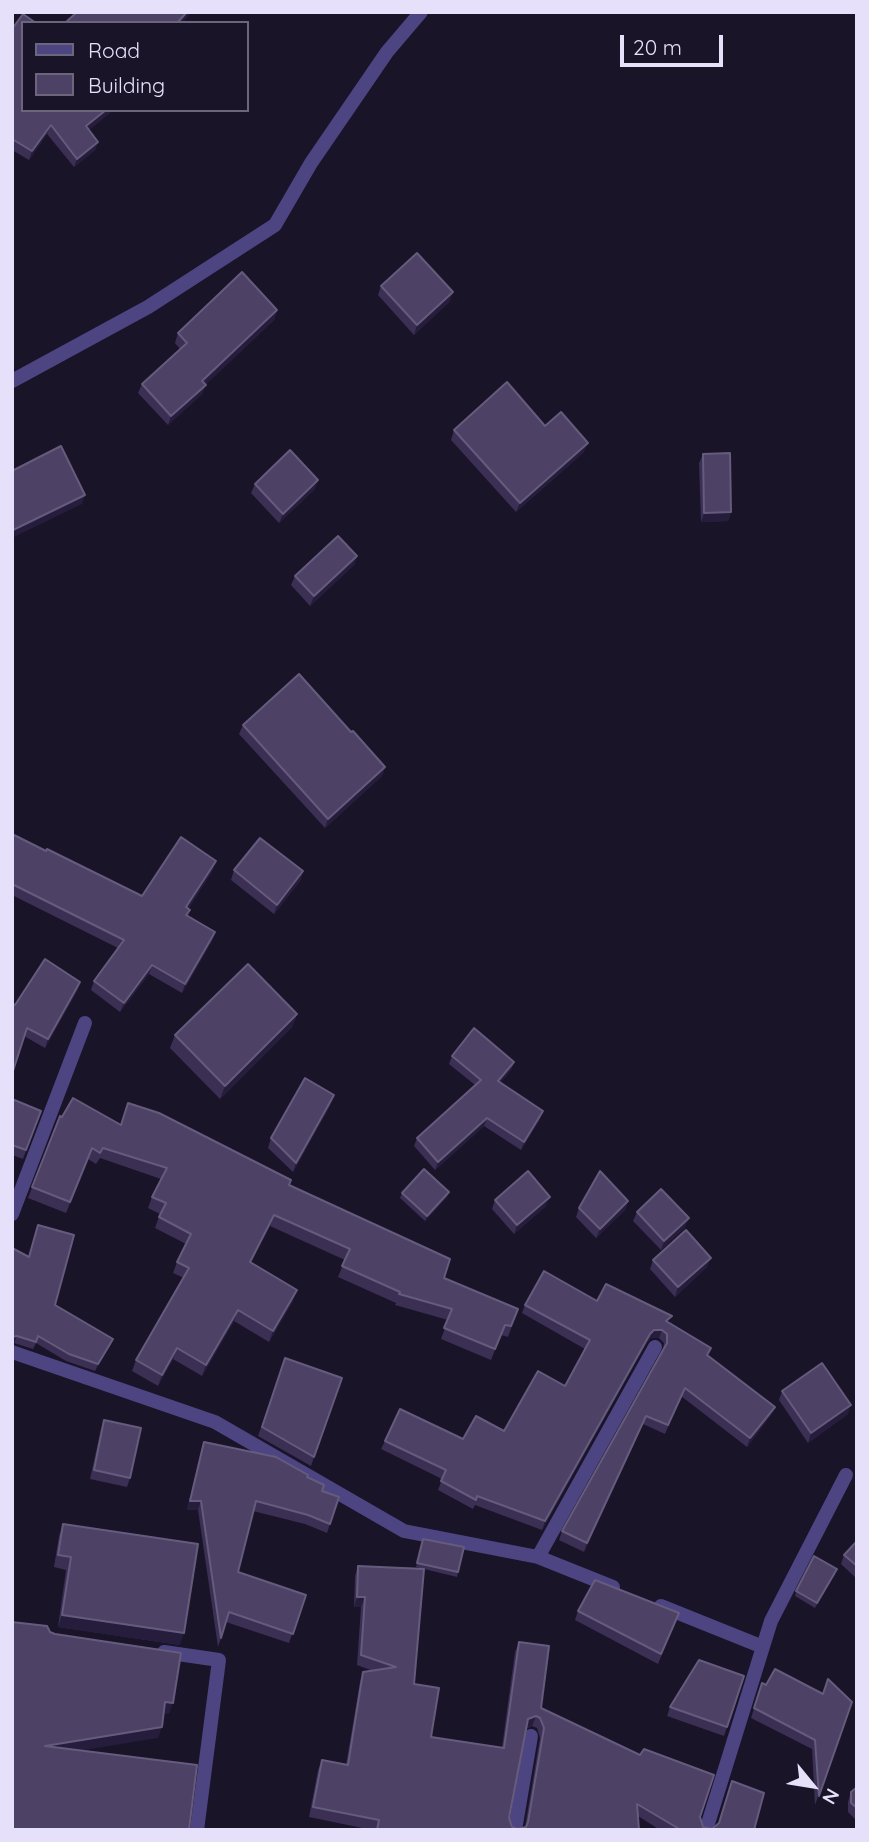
<!DOCTYPE html>
<html>
<head>
<meta charset="utf-8">
<style>
  body { margin:0 }
  #map { position:relative; width:869px; height:1842px; overflow:hidden; background:#1a1429; font-family:Quicksand,sans-serif }
  canvas { display:block }
  .frame { position:absolute; inset:0; border:14px solid #e6e0fb; pointer-events:none }
  .legend { position:absolute; left:21px; top:21px; width:228px; height:91px; box-sizing:border-box; background:#1a1429; border:2px solid #6c667d; margin:0; padding:9px 12px; list-style:none; font-size:21px; color:#e6e0fb }
  .legend li { display:flex; align-items:center; gap:14px; height:35px }
  .legend b { width:35px; border:2px solid #6c667d }
  .north { position:absolute; left:778px; top:1751px; width:70px; height:70px; -webkit-text-stroke:5px #1a1429; paint-order:stroke; rotate:120deg; font-size:19px; font-weight:700; line-height:28px; text-align:center; color:#e6e0fb }
  .north::after { content:''; display:block; margin:auto; width:24px; height:32px; background:#e6e0fb; clip-path:polygon(50% 0,100% 100%,50% 72%,0 100%) }
  .scale { position:absolute; left:620px; top:35px; width:103px; height:32px; box-sizing:border-box; border:4px solid #e6e0fb; border-top:0; padding-left:9px; font-size:21px; line-height:24px; white-space:nowrap; color:#e6e0fb; -webkit-text-stroke:5px #1a1429; paint-order:stroke }
</style>
</head>
<body>
<div id="map">
<canvas width="869" height="1842"></canvas>
<div class="frame"></div>
<ul class="legend">
<li><b style="height:9px;background:#4d4582"></b>Road</li>
<li><b style="height:19px;background:#4d4266"></b>Building</li>
</ul>
<div class="north">N</div>
<div class="scale">20 m</div>
</div>
<script>
const ctx = document.querySelector('canvas').getContext('2d');
ctx.lineJoin = 'round';
function strokePath(path, color, width, dash) {
  ctx.strokeStyle = color;
  ctx.lineWidth = width;
  ctx.lineCap = dash ? 'butt' : 'round';
  ctx.setLineDash(dash || []);
  ctx.stroke(path);
}
function paint(path, color) {
  ctx.fillStyle = color;
  ctx.fill(path, 'evenodd');
}
strokePath(new Path2D(`
  M12 381 148 307 275 225 311 163 387 52 421 12
  M12 1214 85 1023
  M12 1352 215 1422 404 1531 538 1557 613 1587
  M538 1557 655 1347
  M661 1606 763 1647
  M164 1652 219 1660 197 1830
  M515 1830 531 1736
  M706 1830 771 1621 846 1475`), '#4d4582', 14);
paint(new Path2D(`
  M12 29 23 110H113L89 130 98 142 95 150 74 167 47 134 29 160 12 150Z
  M381 286 450 301 414 335 378 295Z
  M277 310 274 320 205 385 202 394 168 425 138 393 142 384 180 349 175 343 178 333Z
  M545 426 584 452 516 512 451 440 454 430Z
  M703 454 731 512 728 521 701 522 699 463Z
  M255 484 315 489 279 523 251 493Z
  M357 556 354 565 310 606 291 585 295 576Z
  M243 725 351 732 385 767 382 776 325 828 239 734Z
  M12 834 142 896 213 870 188 909 190 910 188 916 215 932 212 941 182 993 149 974 120 1012 91 990 94 981 118 948 12 895Z
  M234 870 303 871 300 881 274 914 231 880Z
  M80 982 77 991 45 1048 24 1036 15 1005Z
  M297 1014 292 1027 220 1099 170 1048 175 1035Z
  M452 1056 514 1062 511 1070 500 1083 540 1119 521 1150 484 1126 435 1170 414 1146 417 1138 475 1085 449 1064Z
  M12 1099 41 1111 23 1159 12 1155Z
  M331 1104 293 1172 268 1148 271 1138Z
  M60 1116 291 1180 289 1186 444 1278 518 1309 508 1337 501 1335 491 1360 441 1339 448 1320 395 1305 396 1303 338 1277 345 1260 270 1226 251 1263 293 1301 269 1342 234 1321 202 1376 173 1359 158 1386 132 1371 136 1360 184 1278 173 1273 177 1262 186 1244 155 1228 160 1214 148 1208 152 1197 161 1179 100 1158 96 1164 88 1159 66 1213 28 1198Z
  M449 1192 447 1197 425 1221 400 1198 402 1193Z
  M495 1200 546 1206 514 1234 492 1209Z
  M628 1201 625 1210 596 1238 576 1217 579 1208Z
  M637 1212 685 1227 661 1250 633 1221Z
  M38 1225 55 1305 113 1339 110 1346 95 1371 66 1361 36 1343 33 1349 14 1343 29 1257Z
  M653 1260 707 1267 675 1297 650 1269Z
  M597 1301 669 1323 708 1356 771 1415 747 1447 681 1396 665 1434 643 1424 584 1552 559 1540 562 1531 663 1349 664 1343 659 1338H651L647 1342 542 1530 475 1505 473 1509 438 1490 442 1479 381 1449 385 1441 463 1439 504 1431 565 1386 585 1349 522 1313 525 1305Z
  M285 1358 342 1378 311 1466 258 1436Z
  M782 1391 848 1414 808 1443 779 1400Z
  M104 1420 130 1478 127 1487 90 1479 101 1429Z
  M204 1442 307 1477 322 1491 339 1497 327 1533 305 1524 253 1511 238 1572 306 1595 289 1643 226 1622 218 1647 198 1510H187L201 1451Z
  M63 1524 180 1645 58 1627 66 1570 54 1567 59 1536Z
  M423 1539 458 1572 457 1577 424 1569 414 1684 431 1737 502 1747 515 1652 519 1642 541 1708 700 1817 703 1827 712 1829 754 1830H660L638 1816 639 1830H372L309 1817 318 1770 322 1760 346 1765 360 1682 363 1672 373 1671 357 1665 361 1607H354L355 1576 358 1566 420 1568 416 1567ZM532 1726 537 1728 540 1738 525 1827 518 1829 512 1827 509 1818 526 1729Z
  M857 1541V1579L841 1564 844 1555Z
  M835 1574 815 1608 795 1596 796 1591Z
  M578 1611 679 1613 658 1664 575 1620Z
  M744 1676 724 1736 667 1716 670 1707Z
  M762 1683 823 1694 852 1702 815 1805 812 1749 751 1718Z
  M857 1787V1821L848 1812V1802L851 1792Z`), '#3b2f54');
paint(new Path2D(`
  M187 12H192L182 23H177Z
  M106 110H113L83 135 86 126Z
  M51 125 47 134 29 160 32 151Z
  M98 142 95 150 74 167 77 159Z
  M453 292 450 301 414 335 417 325Z
  M277 310 274 320 199 391 202 381Z
  M206 385 202 394 168 425 171 416Z
  M588 443 584 452 516 512 520 503Z
  M318 480 315 489 279 523 283 514Z
  M85 495 82 504 12 538 13 530Z
  M731 512 728 521 701 522 704 513Z
  M357 556 354 565 310 606 314 596Z
  M385 767 382 776 325 828 328 819Z
  M216 861 213 870 183 917 186 907Z
  M303 871 300 881 274 914 277 905Z
  M215 932 212 941 182 993 185 984Z
  M152 965 149 974 120 1012 124 1003Z
  M80 982 77 991 45 1048 48 1039Z
  M297 1014 292 1027 220 1099 225 1086Z
  M514 1062 511 1070 495 1089 498 1081Z
  M334 1095 331 1104 293 1172 296 1163Z
  M543 1111 540 1119 521 1150 524 1142Z
  M487 1118 484 1126 435 1170 438 1162Z
  M449 1192 447 1197 425 1221 427 1216Z
  M550 1197 546 1206 514 1234 517 1225Z
  M628 1201 625 1210 596 1238 600 1229Z
  M274 1215 270 1226 246 1273 250 1262Z
  M689 1218 685 1227 661 1250 664 1241Z
  M711 1258 707 1267 675 1297 678 1287Z
  M297 1290 293 1301 269 1342 273 1331Z
  M238 1310 234 1321 202 1376 206 1365Z
  M654 1330H662L659 1338H651L647 1342 542 1530 545 1521 650 1334Z
  M17 1336 14 1343H12V1337Z
  M113 1339 110 1346 95 1371 98 1364Z
  M177 1348 173 1359 158 1386 162 1375Z
  M851 1405 848 1414 808 1443 811 1433Z
  M775 1407 771 1415 747 1447 750 1438Z
  M646 1416 643 1424 584 1552 587 1543Z
  M190 1501H201L198 1510H187Z
  M357 1597H365L361 1607H354Z
  M62 1615 184 1633 180 1645 58 1627Z
  M165 1702 173 1703 169 1714 161 1713Z
  M536 1716 532 1726 524 1729 528 1719Z
  M162 1727 158 1738 41 1757 45 1746Z`), '#261c3b');
const building = new Path2D(`
  M77 12H187L177 23H65Z
  M23 14 36 23H23V110H106L86 126 98 142 77 159 51 125 32 151 12 139V29Z
  M417 253 453 292 417 325 381 286Z
  M242 272 277 310 202 381 206 385 171 416 142 384 187 343 178 333Z
  M507 382 545 426 561 412 588 443 520 503 454 430Z
  M61 446 85 495 13 530 12 528V471Z
  M290 450 318 480 283 514 255 484Z
  M730 453 731 512 704 513 703 454Z
  M338 536 357 556 314 596 295 576Z
  M299 674 351 732 353 731 385 767 328 819 243 725Z
  M12 834 46 851 47 849 142 896 181 837 216 861 186 907 190 910 186 915 215 932 185 984 152 965 124 1003 94 981 124 940 12 884Z
  M260 838 303 871 277 905 234 870Z
  M45 959 80 982 48 1039 27 1028 12 1074V1004L15 1005Z
  M248 964 297 1014 225 1086 175 1035Z
  M474 1028 514 1062 498 1081 543 1111 524 1142 487 1118 438 1162 417 1138 481 1080 452 1056Z
  M305 1078 334 1095 296 1163 271 1138Z
  M73 1098 121 1125 128 1103 159 1113 291 1180 289 1185 450 1259 444 1278 518 1309 511 1326 505 1325 495 1349 444 1328 452 1309 399 1294 400 1292 342 1266 350 1249 274 1215 250 1262 297 1290 273 1331 238 1310 206 1365 177 1348 162 1375 136 1360 189 1268 177 1262 191 1234 159 1217 166 1203 152 1197 167 1168 103 1148 100 1153 92 1148 70 1202 32 1187 60 1116 62 1117Z
  M12 1099 41 1111 26 1150 12 1145Z
  M424 1169 449 1192 427 1216 402 1193Z
  M528 1171 550 1197 517 1225 495 1200Z
  M600 1171 628 1201 600 1229 579 1208Z
  M661 1189 689 1218 664 1241 637 1212Z
  M38 1225 74 1235 55 1305 113 1339 98 1364 69 1354 38 1336 36 1342 17 1336 12 1337V1248L29 1257Z
  M686 1230 711 1258 678 1287 653 1260Z
  M544 1271 597 1301 606 1284 672 1316 666 1321 711 1348 707 1355 775 1407 750 1438 685 1388 668 1425 646 1416 587 1543 562 1531 667 1343V1334L662 1330H654L650 1334 545 1521 477 1496 476 1500 441 1481 446 1470 385 1441 400 1409 463 1439 476 1416 504 1431 538 1371 565 1386 590 1340 525 1305Z
  M285 1358 342 1378 314 1457 262 1427Z
  M822 1363 851 1405 811 1433 782 1391Z
  M104 1420 141 1428 130 1478 94 1470Z
  M204 1442 276 1457 308 1475 307 1477 324 1485 322 1491 339 1497 330 1524 308 1515 256 1501 238 1572 306 1595 293 1634 229 1612 221 1638 201 1501H190Z
  M63 1524 198 1544 184 1633 62 1615 71 1557 58 1555Z
  M423 1539 464 1547 458 1572 417 1563Z
  M857 1541V1566L844 1555Z
  M814 1556 837 1569 817 1603 796 1591Z
  M358 1566 424 1569 414 1684 439 1688 431 1737 504 1748 519 1642 549 1646 541 1708 640 1755 644 1749 714 1775 700 1817 703 1827 712 1829 719 1823 732 1781 764 1793 754 1830H681L637 1804 639 1830H377L379 1820 313 1807 322 1760 348 1765 363 1672 396 1667 361 1655 365 1597H357ZM536 1716 540 1718 544 1728 528 1822 526 1827 518 1829 512 1827 509 1818 528 1719Z
  M595 1580 679 1613 661 1654 578 1611Z
  M12 1622 47 1626 50 1632 55 1634 181 1653 173 1703 165 1702 162 1727 45 1746 197 1765 189 1830H12Z
  M699 1660 744 1676 727 1727 670 1707Z
  M775 1669 823 1694 828 1679 852 1702 819 1796 815 1740 754 1708 762 1683 766 1685Z
  M857 1787V1808L851 1803V1792Z`);
paint(building, '#4d4266');
strokePath(building, '#655b7d', 2);
</script>
</body>
</html>
